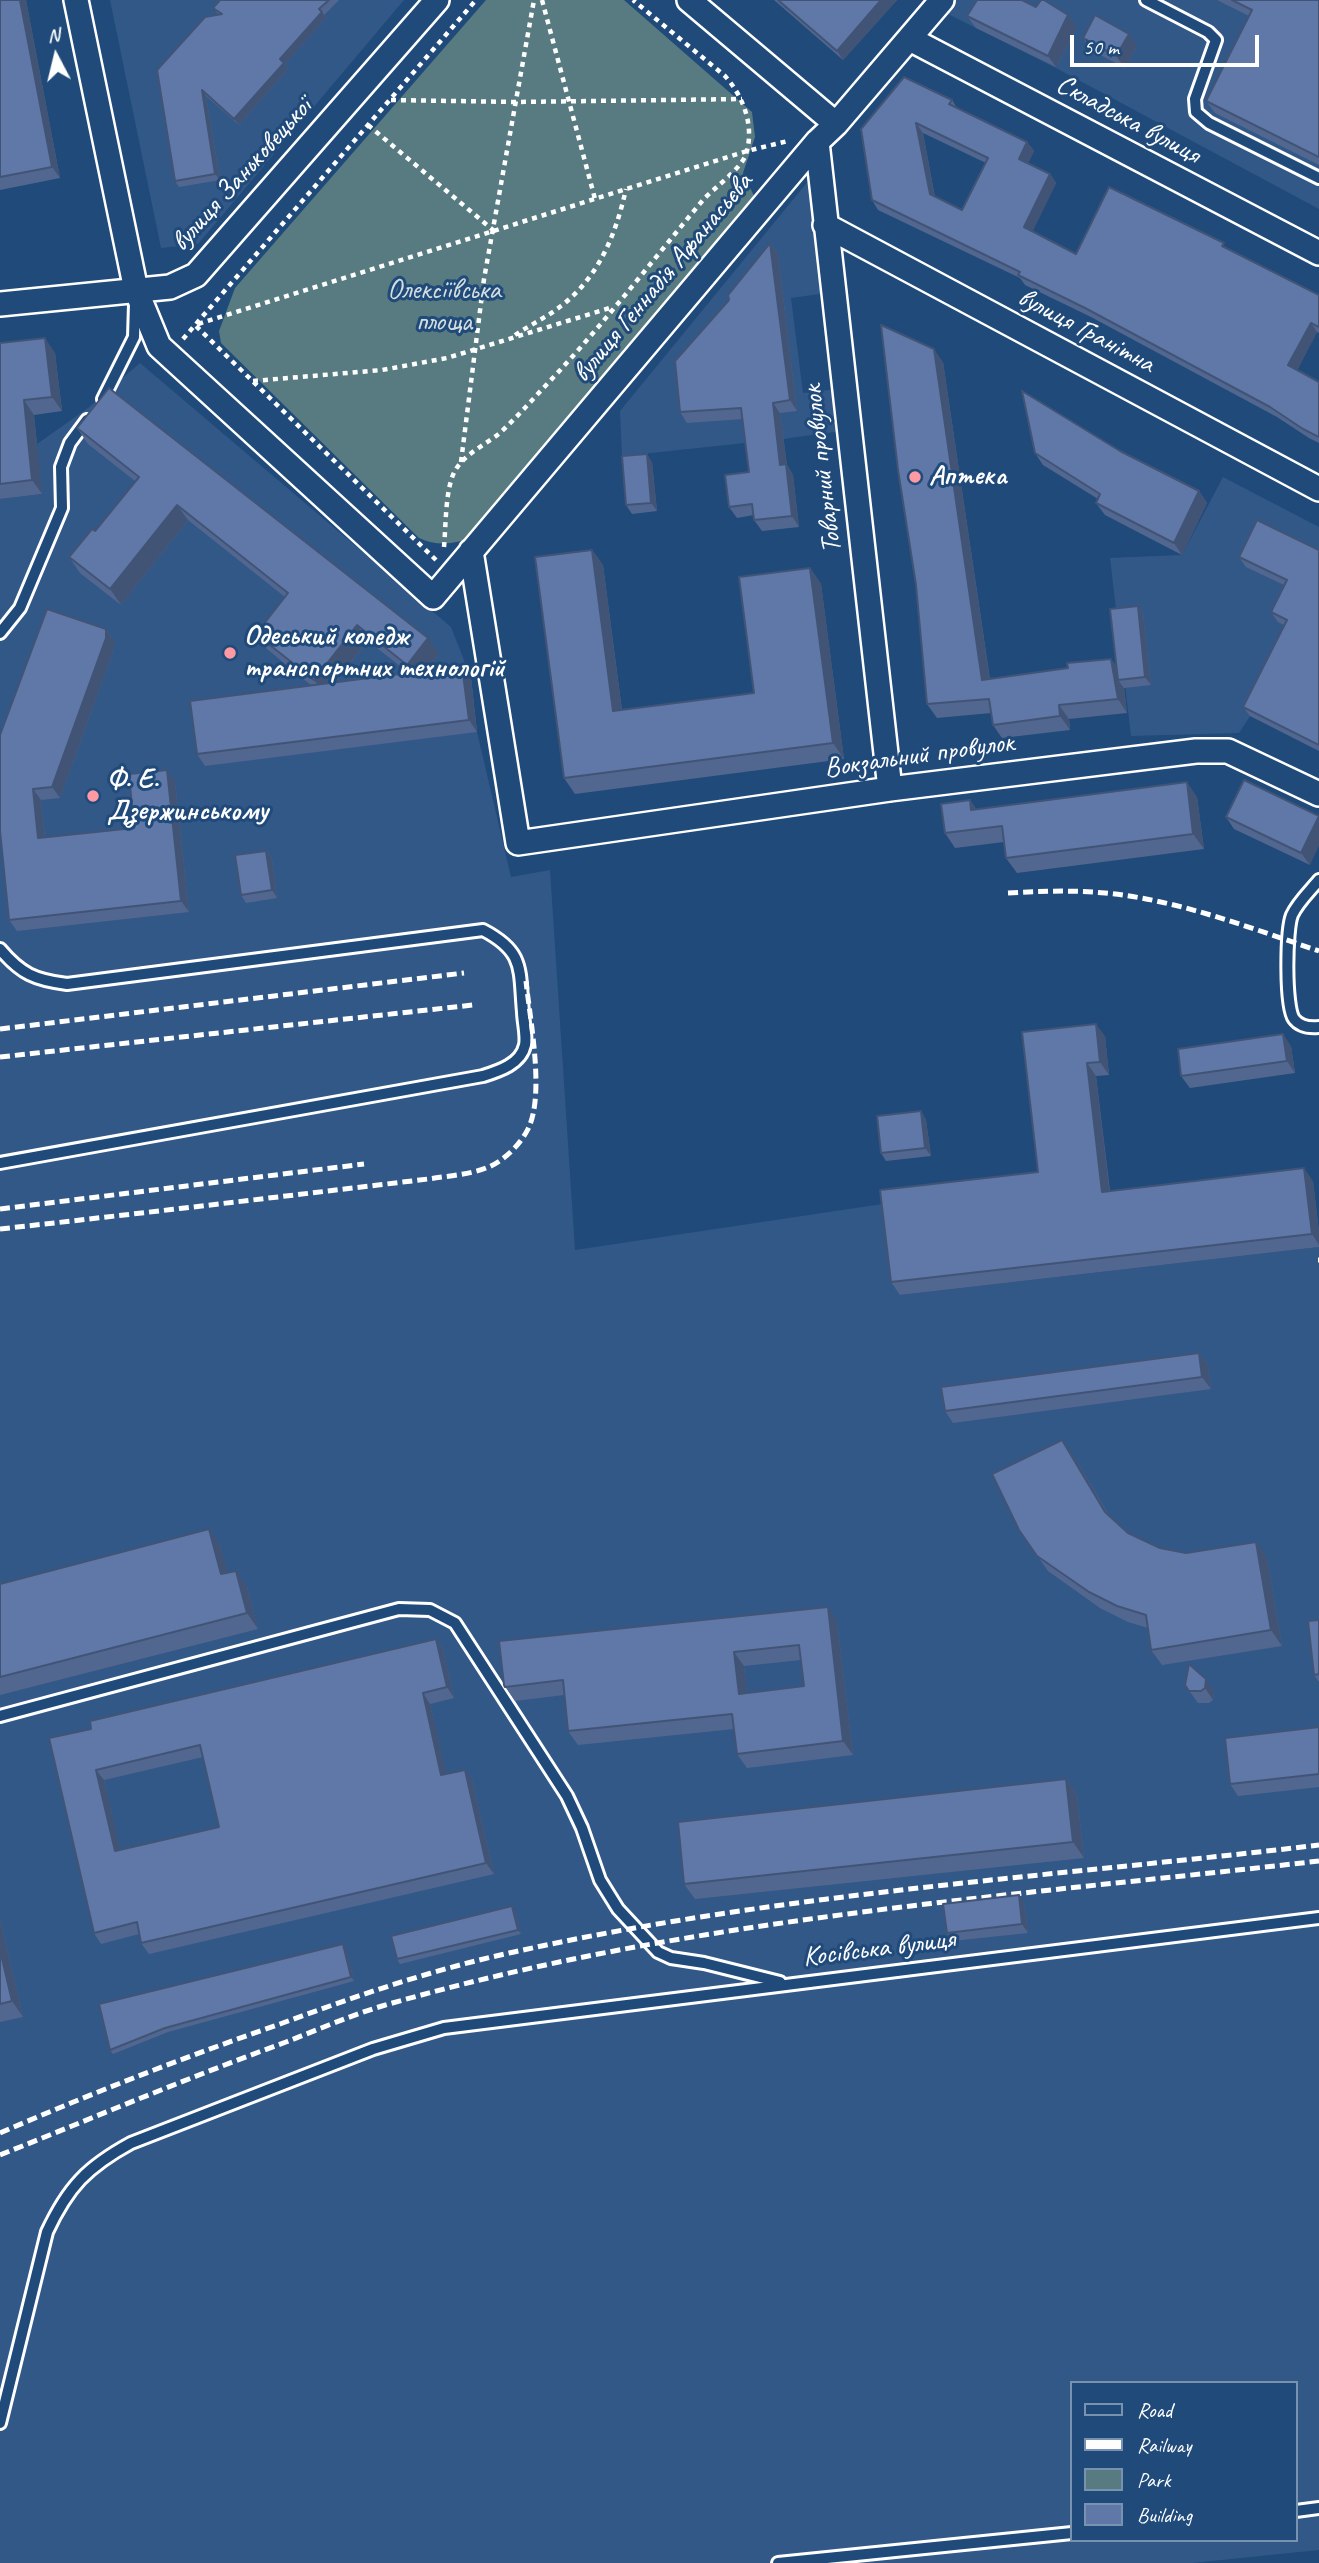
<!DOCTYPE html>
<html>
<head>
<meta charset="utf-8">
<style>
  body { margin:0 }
  #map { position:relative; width:1319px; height:2563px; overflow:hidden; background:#1f4a7a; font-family:Caveat,sans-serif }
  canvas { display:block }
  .legend { position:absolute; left:1070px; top:2381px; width:228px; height:161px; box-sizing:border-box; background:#1f4a7a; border:2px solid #7992af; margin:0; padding:9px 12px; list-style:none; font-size:21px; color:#fff }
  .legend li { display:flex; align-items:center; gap:14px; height:35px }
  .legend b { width:35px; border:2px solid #7992af }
  .north { position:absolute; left:21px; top:21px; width:70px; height:70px; -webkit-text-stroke:5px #1f4a7a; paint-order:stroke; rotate:353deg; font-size:19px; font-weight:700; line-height:28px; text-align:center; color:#fff }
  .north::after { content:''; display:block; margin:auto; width:24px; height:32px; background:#fff; clip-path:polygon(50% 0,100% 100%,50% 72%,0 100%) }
  .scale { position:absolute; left:1070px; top:35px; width:189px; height:32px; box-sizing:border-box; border:4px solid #fff; border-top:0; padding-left:9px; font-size:21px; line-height:24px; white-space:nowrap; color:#fff; -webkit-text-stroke:5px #1f4a7a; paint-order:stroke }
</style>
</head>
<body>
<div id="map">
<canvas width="1319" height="2563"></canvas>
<ul class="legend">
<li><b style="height:9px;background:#1f4a7a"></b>Road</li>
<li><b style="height:9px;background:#fff"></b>Railway</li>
<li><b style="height:19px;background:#577b80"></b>Park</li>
<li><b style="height:19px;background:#5f78a8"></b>Building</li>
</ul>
<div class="north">N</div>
<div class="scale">50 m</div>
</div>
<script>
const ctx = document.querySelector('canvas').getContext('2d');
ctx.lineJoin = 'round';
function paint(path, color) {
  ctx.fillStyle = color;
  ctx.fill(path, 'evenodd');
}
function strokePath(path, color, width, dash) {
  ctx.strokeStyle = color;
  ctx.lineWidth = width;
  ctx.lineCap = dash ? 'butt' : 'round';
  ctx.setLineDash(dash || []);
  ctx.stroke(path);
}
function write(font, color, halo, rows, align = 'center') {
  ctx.font = font + ' Caveat,sans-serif';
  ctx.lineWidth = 6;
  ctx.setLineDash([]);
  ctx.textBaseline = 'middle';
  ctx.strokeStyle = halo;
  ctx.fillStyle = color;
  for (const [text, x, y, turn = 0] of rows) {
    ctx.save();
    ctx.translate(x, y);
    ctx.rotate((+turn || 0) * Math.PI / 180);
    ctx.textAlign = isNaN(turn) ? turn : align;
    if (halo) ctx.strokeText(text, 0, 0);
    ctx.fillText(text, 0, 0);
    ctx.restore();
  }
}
paint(new Path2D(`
  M110 0H404L198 244 161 248Z
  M955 0H1319V209L1056 68 944 12Z
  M814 174 827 293 791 298 803 393 838 389 842 431 783 439 622 456 620 411Z
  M140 363 451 627 471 678 477 732 511 877 550 870 575 1250 889 1203 900 1295 1319 1247V2550L1192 2563H0V499L42 494 37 444 88 408ZM1072 2383H1296V2540H1072Z
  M1223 477 1319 527V580L1250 716 1239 733 1131 736 1110 558 1182 555Z`), '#325888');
paint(new Path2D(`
  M486 0H624L752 112 755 137 743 173 755 198 475 536C456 544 438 547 419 538L221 343 219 331 235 288Z`), '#577b80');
const lane = new Path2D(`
  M1146 0 1208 32 1216 40 1195 99 1196 112 1209 123 1319 178
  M103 399 134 337 135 304
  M0 633 20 608 62 508 61 467 70 443 87 420
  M1319 880C1310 891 1298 902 1292 915 1286 930 1285 1007 1294 1019 1300 1027 1309 1028 1319 1027
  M0 949C21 974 35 980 67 984L483 930C525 952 519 969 523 1012 523 1021 527 1036 525 1045 521 1064 499 1071 483 1076L0 1163
  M0 1716 399 1609 430 1610 455 1623 567 1796 582 1828 600 1880 618 1909 658 1952 671 1958 704 1963 780 1982
  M0 2423 47 2232C68 2187 87 2167 131 2143L373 2049 444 2028 1319 1918
  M1296 2511 1319 2508
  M778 2563 1072 2533`);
const street = new Path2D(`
  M76 0 136 290 159 346 433 597 817 142 836 124 942 0
  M689 0 836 124
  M910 39 1319 253
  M817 142 890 789
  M825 225 1319 489
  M0 304 170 287 196 275 437 0
  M471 551 518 843 890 789 1196 751H1228L1319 794`);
strokePath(lane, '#fff', 16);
strokePath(street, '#fff', 28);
strokePath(new Path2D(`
  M542 0 595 199
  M391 100 516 102 742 99
  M368 125 493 230
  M515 335C530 325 547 317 561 306 599 277 616 234 626 189
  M183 339 476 0
  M253 381 382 370 447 358 613 307
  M461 462 484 279 534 0
  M444 547C446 526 445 486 456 469 466 453 487 444 501 432 518 416 533 399 549 382 603 325 652 261 703 200 714 188 742 168 746 154 755 126 743 96 725 76L633 0
  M436 560 195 325 747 151 788 141`), '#fff', 4.5, [5, 5]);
strokePath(lane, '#1f4a7a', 10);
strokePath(street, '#1f4a7a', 23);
strokePath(new Path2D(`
  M1008 893C1041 891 1073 890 1105 893 1179 900 1250 928 1319 951
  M0 1029 464 973
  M0 1057 473 1005
  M0 1209 364 1164
  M0 1229C109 1217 219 1204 328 1191 361 1187 395 1183 428 1179 447 1176 468 1175 486 1168 503 1162 520 1145 528 1129 545 1095 530 1020 526 981
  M1318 1260H1319
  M0 2133C92 2093 185 2057 280 2024 356 1996 434 1969 514 1952 779 1893 1051 1877 1319 1845
  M0 2155C95 2117 190 2077 286 2042 317 2030 349 2016 382 2006 686 1918 1006 1897 1319 1861`), '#fff', 5, [10, 5]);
paint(new Path2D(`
  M0 0H26L60 178 0 190Z
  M220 0H339L324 15 326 18 285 64 288 69 239 125 206 96 220 180 179 187 175 181 219 15 213 8Z
  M774 0H897L843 60Z
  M1217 0H1319V165L1215 113 1206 101 1249 16Z
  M1036 7 1077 27 1056 67 976 28 967 16Z
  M1083 38 1137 46 1125 68 1091 50Z
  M952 100 957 108 1027 142 1034 151 1028 163 1050 174 1056 183 1032 232 1076 254 1227 249 1319 295V333L1317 332 1297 370 1319 382V443L1309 438 1277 417 1091 317 1025 285 1020 278 878 210 872 200 861 129ZM923 133 986 163 962 210 935 197Z
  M770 243 778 254 797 411 780 413 787 465 793 475 799 527 762 531 754 520V515L737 518 729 507 749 472 743 419 687 423 680 412 729 300Z
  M0 343 55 353 62 411 34 415 42 494 0 499Z
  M943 362 990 679 1068 668 1111 659 1116 666 1138 606 1143 614 1151 685 1124 688 1127 713 1069 719 1070 730 1002 738 993 725 991 713 937 718 927 704Z
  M77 428 439 654 425 671 471 678 477 732 205 766 197 754 312 686 267 649 256 634 285 597 188 520 121 605 80 573 69 557 95 531 135 481 88 444ZM368 641 409 673 335 683Z
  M1120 451 1199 491 1207 503 1182 555 1105 515 1096 503 1098 499 1043 465 1035 453Z
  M652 462 657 511 632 514 626 505Z
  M592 550 603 565 622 710 754 693 810 568 821 584 844 759 575 794 564 778Z
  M1319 550V751L1250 716 1243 707 1284 625 1278 622 1271 612 1284 585 1246 567 1239 557Z
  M106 629 114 641V649L60 798 41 800 45 838 134 828 175 781 189 912 17 931 9 920 0 831Z
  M1197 797 1204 849 1017 873 1006 858 1004 842 955 848 945 833 970 800 976 809Z
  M1319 816 1310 865 1234 829 1226 817Z
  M266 851 272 859 277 898 246 903 241 895Z
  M1022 1032 1105 1036 1109 1075 1096 1076 1110 1191 1313 1181 1319 1232V1247L900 1295 891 1282 1038 1172Z
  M1291 1046 1295 1073 1190 1088 1181 1076Z
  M921 1111 926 1120 931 1156 886 1161 881 1153Z
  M1199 1353 1208 1365 1211 1389 953 1423 945 1411Z
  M1073 1455 1109 1515 1128 1533 1160 1548 1186 1553 1267 1557 1282 1646 1162 1665 1151 1650 1148 1628 1128 1622 1100 1608 1048 1571 1019 1530Z
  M220 1545 227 1573 247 1587 258 1629 0 1695V1584Z
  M1319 1620V1682L1314 1675Z
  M837 1621 853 1755 747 1768 737 1754 734 1729 578 1745 568 1731 564 1695 515 1701 504 1685ZM801 1660 804 1686 747 1693 744 1666Z
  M436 1639 443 1650 454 1698 430 1704 446 1774 472 1780 494 1874 149 1954 141 1943 139 1934 101 1944 94 1933 91 1729ZM203 1757 219 1827 120 1850 104 1780Z
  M1189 1664 1214 1691 1213 1700 1209 1703H1198L1185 1685Z
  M1319 1727V1787L1238 1796 1230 1784Z
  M1066 1779 1077 1795 1084 1858 695 1899 684 1884Z
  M1024 1903 1028 1933 952 1941 947 1933Z
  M515 1910 521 1934 400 1964 397 1959Z
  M0 1919 23 2017 0 2022Z
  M346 1948 354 1981 168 2032 113 2054 110 2050Z`), '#526790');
paint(new Path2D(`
  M20 0H26L60 178 52 167Z
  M881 0H897L843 60 837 51Z
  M322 12 326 18 285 64 288 69 239 125 234 119 280 59Z
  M1068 15 1077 27 1056 67 1048 56Z
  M1129 34 1137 46 1125 68 1116 56Z
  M202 90 206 96 220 180 215 174Z
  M916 123 923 133 936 203 930 194Z
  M1027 142 1034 151 1026 168 1019 159Z
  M1050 174 1056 183 1030 237 1024 227Z
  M770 243 778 254 797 411 790 400Z
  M1311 323 1317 332 1295 375 1288 365Z
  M45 338 55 353 62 411 52 397Z
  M934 349 943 362 992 694 982 680Z
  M24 400 34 415 42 494 32 480Z
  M773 403 780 413 787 465 793 475 799 527 792 516 780 465Z
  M647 454 652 462 657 511 651 503Z
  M1199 491 1207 503 1182 555 1174 543Z
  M177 505 188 520 121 605 110 589Z
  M592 550 603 565 624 727 613 711Z
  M810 568 821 584 844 759 833 743Z
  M1138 606 1143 614 1151 685 1145 677Z
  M357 625 368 641 325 695 314 680Z
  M106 629 114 641V649L60 798 52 787Z
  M428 638 439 654 418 680 407 665Z
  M1111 659 1121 673 1118 680 1124 688 1127 713 1118 699Z
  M462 666 471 678 477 732 469 720Z
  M1059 705 1069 719 1070 730 1060 716Z
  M167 770 175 781 189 912 181 901Z
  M1187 782 1197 797 1204 849 1193 834Z
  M33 789 41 800 46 849 38 838Z
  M970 800 981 815 971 810Z
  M1319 817V846L1310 865 1301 853Z
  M266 851 272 859 277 898 272 890Z
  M1096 1024 1105 1036 1109 1075 1100 1062Z
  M1283 1034 1291 1046 1295 1073 1287 1061Z
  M1087 1063 1096 1076 1111 1204 1102 1192Z
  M921 1111 926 1120 931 1156 925 1148Z
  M1304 1168 1313 1181 1319 1232V1245L1312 1234Z
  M1199 1353 1208 1365 1211 1389 1202 1377Z
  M1062 1440 1073 1455 1116 1528 1105 1512Z
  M209 1529 220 1545 232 1589 221 1574Z
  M1256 1542 1267 1557 1282 1646 1271 1630Z
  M236 1571 247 1587 258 1629 247 1613Z
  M828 1607 837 1621 853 1755 843 1741Z
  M436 1639 443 1650 454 1698 447 1687Z
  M734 1652 744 1666 749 1708 739 1694Z
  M1206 1679 1214 1691 1213 1700 1205 1688Z
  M423 1693 430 1704 449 1786 441 1775Z
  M96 1770 104 1780 123 1861 115 1851Z
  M465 1770 472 1780 494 1874 486 1863Z
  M1066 1779 1077 1795 1084 1858 1073 1842Z
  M1019 1895 1024 1903 1028 1933 1022 1924Z
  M512 1906 515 1910 521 1934 518 1930Z
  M0 1919 23 2017 12 2001 0 1950Z
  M343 1944 346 1948 354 1981 351 1977Z`), '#425476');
const building = new Path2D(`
  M0 0H20L52 167 0 177Z
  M220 0H329L319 9 322 12 280 59 284 63 234 119 202 90 215 174 175 181 157 70 205 17 222 14 213 8Z
  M778 0H881L837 51Z
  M977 0H1022L1036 7 1041 0H1044L1068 15 1048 56 967 16Z
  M1232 0H1319V157L1206 101 1252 10Z
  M1095 15 1129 34 1116 56 1083 38Z
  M904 77 952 100 949 104 1027 142 1019 159 1050 174 1024 227 1076 254 1109 187 1224 243 1222 246 1319 295V327L1311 323 1288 365 1319 382V437L1303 429 1270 407 1085 308 1018 275 1020 272 872 200 861 129ZM916 123 988 158 962 210 930 194Z
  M770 243 790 400 773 403 780 465 786 464 792 516 754 520 752 504 729 507 725 475 749 472 741 408 680 412 675 361 729 300 728 295Z
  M881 325 934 349 982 680 1068 668 1067 663 1111 659 1118 699 1059 705 1060 716 993 725 989 699 927 704 916 585 898 470Z
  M45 338 52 397 24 400 32 480 0 484V343Z
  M109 388 428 638 407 665 357 625 314 680 256 634 288 593 177 505 110 589 69 557 92 529 95 531 139 477 77 428Z
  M1022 391 1120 451 1199 491 1174 543 1096 503 1100 494 1035 453Z
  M647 454 651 503 626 505 622 456Z
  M1257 520 1319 550V745L1243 707 1287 620 1271 612 1287 580 1239 557Z
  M592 550 613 711 754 693 739 577 810 568 833 743 564 778 535 557Z
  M1138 606 1145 677 1118 680 1110 609Z
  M47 609 106 629V638L52 787 33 789 38 838 134 828 129 774 167 770 181 901 9 920 0 831V735Z
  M462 666 469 720 197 754 190 701Z
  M1244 780 1319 816 1301 853 1226 817Z
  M1187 782 1193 834 1006 858 1002 826 945 833 941 804 970 800 971 810Z
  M266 851 272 890 241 895 235 855Z
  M1096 1024 1100 1062 1087 1063 1102 1192 1304 1168 1312 1234 891 1282 880 1190 1038 1172 1022 1032Z
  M1283 1034 1287 1061 1181 1076 1178 1049Z
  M921 1111 925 1148 881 1153 877 1116Z
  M1199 1353 1202 1377 945 1411 941 1387Z
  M1062 1440 1105 1512 1128 1533 1160 1548 1186 1553 1256 1542 1271 1630 1151 1650 1146 1615 1117 1606 1089 1592 1037 1556 1019 1530 992 1474Z
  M209 1529 221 1574 236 1571 247 1613 0 1677V1584Z
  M828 1607 843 1741 737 1754 732 1714 568 1731 563 1680 505 1687 504 1685 499 1641ZM799 1645 804 1686 739 1694 734 1652Z
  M1319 1620V1674L1314 1675 1308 1621Z
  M436 1639 447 1687 423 1693 441 1775 465 1770 486 1863 141 1943 137 1922 94 1933 49 1738 91 1729 90 1721ZM200 1745 219 1827 115 1851 96 1770Z
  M1189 1664 1206 1679 1205 1688 1201 1691H1189L1185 1685Z
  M1319 1727V1774L1230 1784 1225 1738Z
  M1066 1779 1073 1842 684 1884 678 1822Z
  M1019 1895 1022 1924 947 1933 943 1904Z
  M512 1906 518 1930 397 1959 391 1936Z
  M343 1944 351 1977 165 2028 110 2050 99 2004Z
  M0 1950 12 2001 0 2004Z`);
paint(building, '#5f78a8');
strokePath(building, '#425476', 2);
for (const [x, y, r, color] of [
  [915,477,7,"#ff9aa2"],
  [230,653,7,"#ff9aa2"],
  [93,796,7,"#ff9aa2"]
]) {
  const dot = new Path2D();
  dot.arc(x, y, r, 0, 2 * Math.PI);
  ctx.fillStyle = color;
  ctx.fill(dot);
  strokePath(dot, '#1f4a7a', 2.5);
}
write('28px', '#fff', '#1f4a7a', [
  ["Складська вулиця",1128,120,28],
  ["вулиця Заньковецької",242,175,-48],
  ["вулиця Геннадія Афанасьєва",663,278,-50],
  ["вулиця Гранітна",1086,331,28],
  ["Товарний провулок",823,469,-97],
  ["Вокзальний провулок",919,756,-8],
  ["Косівська вулиця",879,1949,-7]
]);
write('28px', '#d5dedf', '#1f4a7a', [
  ["Олексіївська",444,291],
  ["площа",444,323]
]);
write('bold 28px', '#fff', '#1f4a7a', [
  ["Аптека",929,477],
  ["Одеський коледж",244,637],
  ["транспортних технологій",244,669],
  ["Ф. Е.",107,780],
  ["Дзержинському",107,812]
], 'left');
</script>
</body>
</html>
